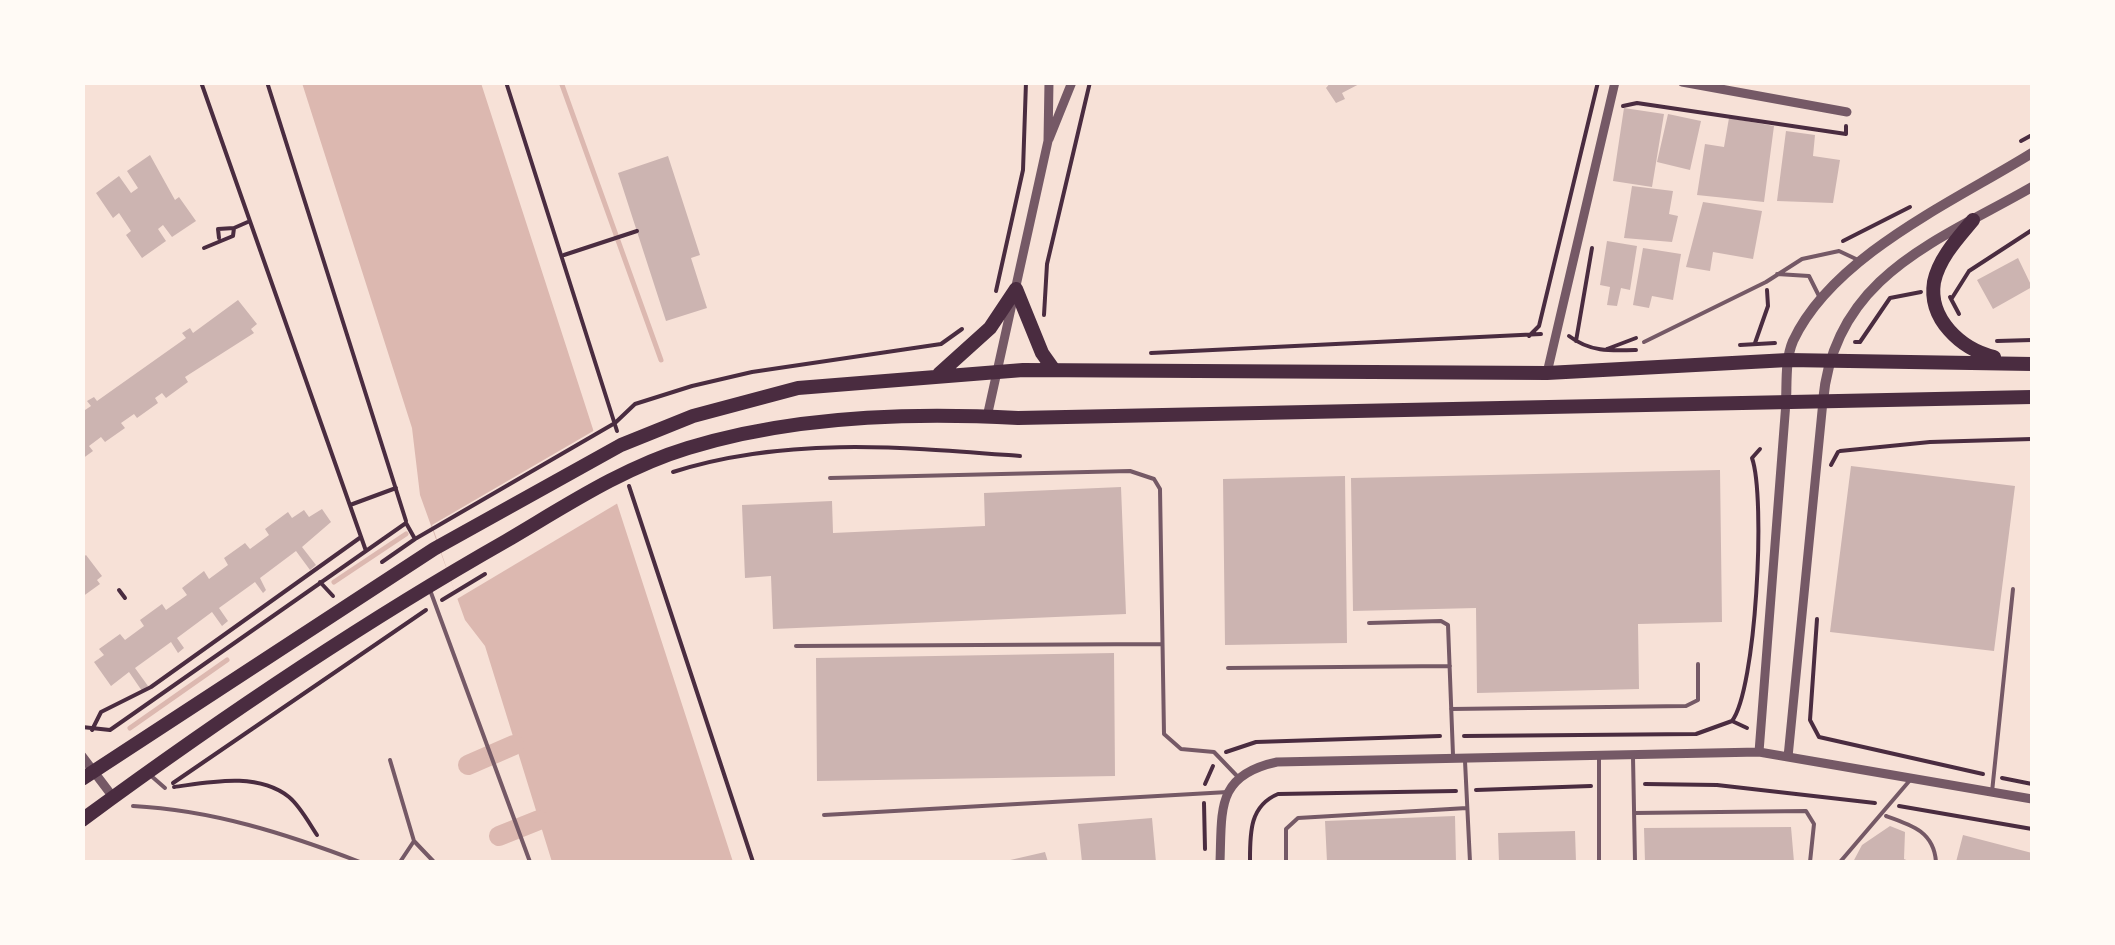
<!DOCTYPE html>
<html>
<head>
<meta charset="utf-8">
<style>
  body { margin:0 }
  #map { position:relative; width:2115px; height:945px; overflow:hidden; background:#f7e1d7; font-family:"Varela Round",sans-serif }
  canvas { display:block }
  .frame { position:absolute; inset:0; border:85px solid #fffaf5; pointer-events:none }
</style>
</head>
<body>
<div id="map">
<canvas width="2115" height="945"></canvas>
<div class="frame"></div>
</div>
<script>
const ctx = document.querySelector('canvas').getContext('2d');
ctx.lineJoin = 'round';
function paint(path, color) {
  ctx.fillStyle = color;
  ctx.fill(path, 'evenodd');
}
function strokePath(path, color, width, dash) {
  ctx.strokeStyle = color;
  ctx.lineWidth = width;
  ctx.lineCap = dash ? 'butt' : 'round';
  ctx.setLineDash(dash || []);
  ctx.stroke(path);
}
paint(new Path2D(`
  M302 83H481L733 862H552L485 646 465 620 420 495 412 428Z`), '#dcb8b0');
paint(new Path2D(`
  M595 430 618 503 457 599 432 525Z`), '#f7e1d7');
strokePath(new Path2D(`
  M561 82 661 360
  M334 582 406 534
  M130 728 227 660`), '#dcb8b0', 5);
strokePath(new Path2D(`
  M468 765 514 745
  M499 836 539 820`), '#dcb8b0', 20);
paint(new Path2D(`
  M1331 82H1363L1342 93 1345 99 1336 103 1326 88Z
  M1624 108 1664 114 1652 187 1613 181Z
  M1668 114 1701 121 1690 170 1657 162Z
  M1729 118 1774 126 1764 202 1697 195 1705 144 1724 147Z
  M1786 131 1815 135 1813 156 1840 160 1833 203 1777 201Z
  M150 155 175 200 179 197 196 221 172 237 163 225 158 229 166 241 142 258 126 235 131 231 119 213 113 218 96 193 119 176 131 193 138 188 127 171Z
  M668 156 700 255 691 258 707 308 666 321 618 173Z
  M1632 186 1673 191 1669 214 1678 216 1672 242 1624 238Z
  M1703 202 1762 211 1753 259 1713 252 1710 271 1686 267Z
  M1607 241 1637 246 1630 290 1621 288 1617 306 1607 305 1610 287 1600 285Z
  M1643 248 1681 254 1673 300 1652 296 1649 308 1633 305Z
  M2018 258 2032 287 1993 309 1977 280Z
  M238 300 257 324 251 329 254 333 185 377 188 382 166 398 162 393 155 398 158 403 137 418 134 414 121 423 125 428 105 442 101 437 89 446 93 451 82 459V412L91 406 87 401 94 397 97 401 186 338 182 333 190 328 193 333Z
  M1851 466 2015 486 1994 651 1830 632Z
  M1720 470 1722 622 1638 624 1639 689 1477 693 1476 608 1353 611 1351 478Z
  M1345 476 1347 643 1225 645 1223 479Z
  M1121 487 1126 614 773 629 771 576 745 578 742 505 832 501 833 533 985 526 984 493Z
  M322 509 331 522 302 547 316 565 310 570 296 551 260 578 266 590 263 593 255 582 219 608 228 621 222 626 212 612 177 638 184 648 178 653 171 642 135 668 148 686 142 691 129 672 111 686 94 662 104 655 99 649 120 634 125 640 144 626 140 620 162 604 166 610 187 595 182 588 204 571 209 579 228 565 224 558 245 543 250 549 269 535 265 529 288 512 292 518 304 510 309 517Z
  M86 555 102 576 97 580 100 584 82 597V558Z
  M1114 653 1115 776 817 781 816 658Z
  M1455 816 1456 862H1327L1325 821Z
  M1152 818 1156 862H1082L1078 824Z
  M1890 826 1905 832 1904 859 1911 862H1853L1862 845Z
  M1791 827 1794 862H1645L1644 828Z
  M1575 831 1576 862H1499L1498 833Z
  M1963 835 2032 853V862H1956Z
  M1045 852 1048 862H1007L1006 861Z`), '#ccb4b1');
strokePath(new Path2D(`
  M201 82 366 551
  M267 82 406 521
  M506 82 617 431
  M1623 106 1637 103 1846 134V126
  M2021 141 2032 135
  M234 228 250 221
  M1843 241 1910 207
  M204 248 233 236 234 228 218 229 219 238
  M564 255 637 231
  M996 291 1023 170 1026 82
  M1950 297 1959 314
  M1952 298 1969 271 2032 230
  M1044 315 1047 264 1090 82
  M1529 336 1539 326 1598 82
  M1569 336C1590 352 1610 351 1636 350
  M1576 341 1592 248
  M1997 341 2032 340
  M1855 342H1860L1890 298 1921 292
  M1755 343 1768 306 1767 290
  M1740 345 1775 343
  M1607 349 1636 338
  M1151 353 1541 334
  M1840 451 1930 442 2032 439
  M1831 465 1838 452
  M673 472C785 436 905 447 1020 456
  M629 486 753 862
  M350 505 396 488
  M382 562 415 539
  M320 582 333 596
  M119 590 125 598
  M442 600 485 574
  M1817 619 1810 720 1819 737 1983 774
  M82 727 110 730 406 523 415 539 615 423 635 404 692 386 752 372 941 344 962 329
  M1747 728 1732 721C1756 690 1766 498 1752 458L1760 449
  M92 730 101 712 151 687 361 537
  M1464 736 1696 734 1732 721
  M1226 752 1256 742 1440 736
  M2002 778 2032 784
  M173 783 426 610
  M1205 784 1213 766
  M1645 784 1717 785 1875 803
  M174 787C211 782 257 772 289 797 300 806 309 823 317 835
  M1476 790 1591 786
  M1204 803 1205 849
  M1899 806 2032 829
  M1250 862C1250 834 1249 806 1278 794L1456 791`), '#4a2c40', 4);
strokePath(new Path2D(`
  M1777 274 1809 276 1819 296
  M1644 342 1766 282 1802 259 1839 251 1856 259
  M830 478 1130 471 1154 479 1160 489 1164 734 1181 749 1214 752 1237 776
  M430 590 530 862
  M1369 623 1441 621 1448 625 1453 755
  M796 646 1162 644
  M1228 668 1450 666
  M1451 709 1686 706 1698 700V664
  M1599 757V862
  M1633 757 1635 862
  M390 760 414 841 400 862
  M1465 761 1470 862
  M149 774 165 788
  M1992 792 2013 589
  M133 806C212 810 287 834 360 862
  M1634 813 1806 811 1814 824 1810 862
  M824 815 1228 792
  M1886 816C1912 825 1934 832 1936 862
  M414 841 434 862
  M471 862H472
  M1286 862V829L1298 818 1467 808
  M1840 862 1911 779`), '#755966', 4);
strokePath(new Path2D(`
  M1682 82 1847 112
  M1049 139 1072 82
  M1547 373 1615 82
  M987 417 1048 141 1049 82
  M1759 752 1786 402
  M82 756 113 797
  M1788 757 1823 401
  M1220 862C1222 809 1216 775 1277 762L1759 752 2032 799`), '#755966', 9);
strokePath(new Path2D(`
  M1823 401C1834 276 1938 241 2032 187
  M1786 402C1787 382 1785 360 1793 341 1833 255 1955 201 2032 153`), '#755966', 10);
strokePath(new Path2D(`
  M1973 220C1958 238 1939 258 1934 282 1928 319 1961 349 1994 357
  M1016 289 1042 353 1054 370
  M939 374 990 328 1016 289
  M82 779 434 549 621 445 693 416 798 388 1023 370 1547 373 1788 360 2032 364
  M82 820C218 720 360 624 506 541 564 507 622 468 688 448 791 416 910 412 1018 418L2032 397`), '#4a2c40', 14);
</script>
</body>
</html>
